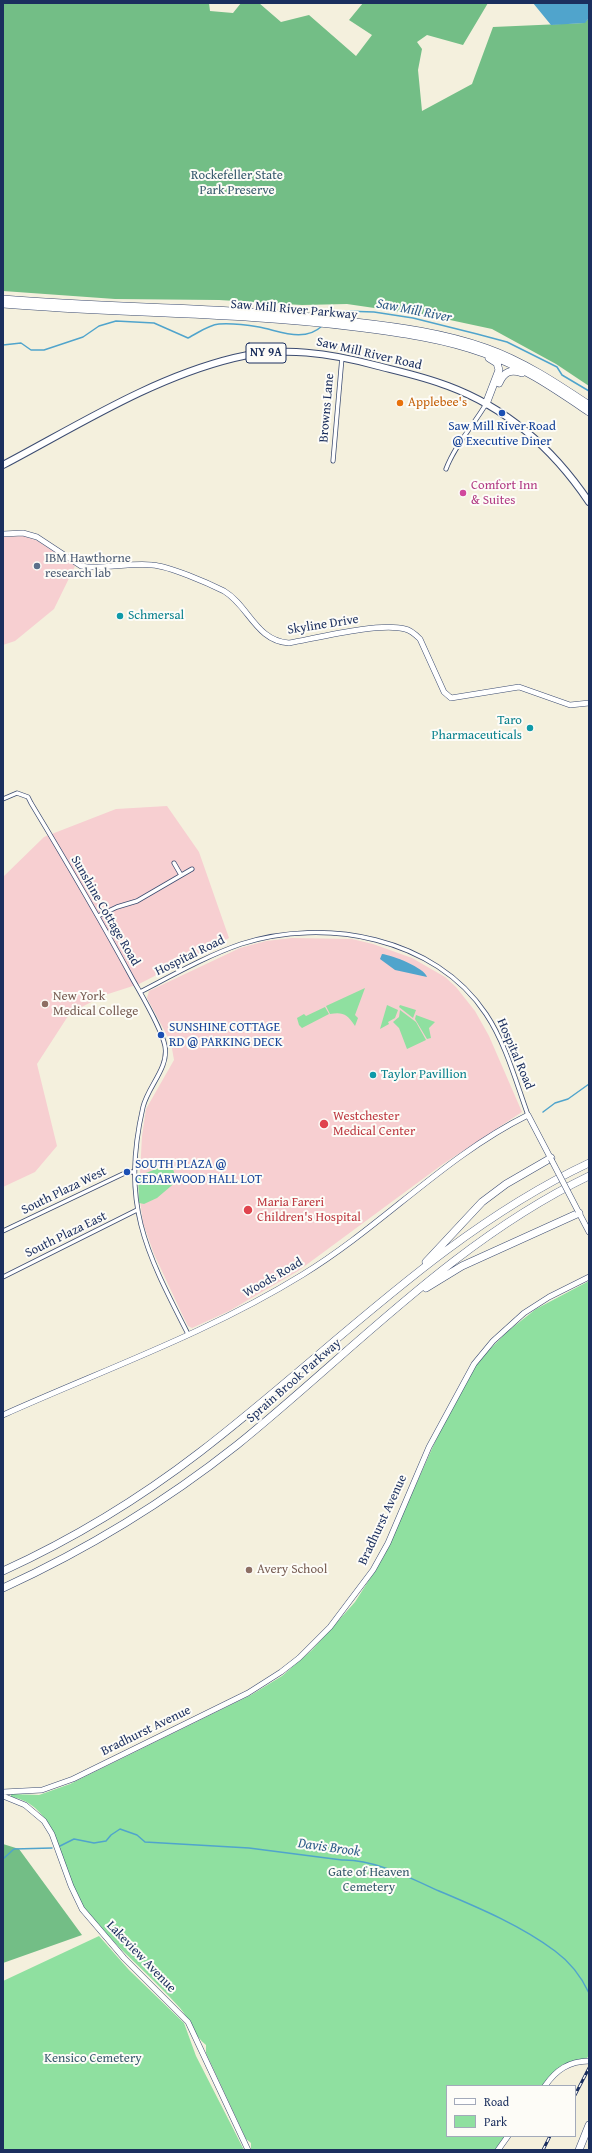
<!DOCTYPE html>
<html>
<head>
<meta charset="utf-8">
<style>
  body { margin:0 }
  #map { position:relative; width:592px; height:2153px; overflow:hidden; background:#f4f0dd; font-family:"Gentium Book Plus",serif }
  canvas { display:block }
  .frame { position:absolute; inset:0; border:4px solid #1b2f5e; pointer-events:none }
  .legend { position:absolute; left:446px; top:2085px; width:130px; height:52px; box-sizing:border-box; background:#fdfcf7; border:1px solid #a3aaba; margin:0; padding:5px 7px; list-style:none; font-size:12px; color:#1b2f5e }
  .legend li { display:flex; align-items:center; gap:8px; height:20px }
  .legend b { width:20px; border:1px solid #a3aaba }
</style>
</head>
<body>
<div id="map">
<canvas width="592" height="2153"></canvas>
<div class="frame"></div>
<ul class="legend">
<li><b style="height:5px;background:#fff"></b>Road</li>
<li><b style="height:11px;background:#8fe0a0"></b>Park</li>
</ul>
</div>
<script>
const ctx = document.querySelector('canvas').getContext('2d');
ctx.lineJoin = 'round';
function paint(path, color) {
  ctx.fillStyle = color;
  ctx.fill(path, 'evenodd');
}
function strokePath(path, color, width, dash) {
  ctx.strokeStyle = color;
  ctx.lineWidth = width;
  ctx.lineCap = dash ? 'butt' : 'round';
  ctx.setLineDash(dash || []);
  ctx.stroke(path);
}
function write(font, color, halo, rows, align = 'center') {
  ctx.font = font + ' "Gentium Book Plus",serif';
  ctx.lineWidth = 4;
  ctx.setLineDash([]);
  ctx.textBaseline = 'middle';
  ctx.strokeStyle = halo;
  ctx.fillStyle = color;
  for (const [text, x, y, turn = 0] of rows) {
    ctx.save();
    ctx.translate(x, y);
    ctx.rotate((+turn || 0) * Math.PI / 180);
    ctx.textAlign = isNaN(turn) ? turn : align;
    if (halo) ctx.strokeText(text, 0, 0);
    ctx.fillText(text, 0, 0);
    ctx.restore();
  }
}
paint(new Path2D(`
  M24 536 38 541 75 566 54 609 15 641 3 645V537Z
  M167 806 199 852 229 938 139 984 105 995 70 1013 37 1064 57 1146 35 1172 3 1187V877L44 837 116 809Z
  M292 938 352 939 373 944 412 958 445 977 456 987 475 1011 489 1036 522 1112 443 1164 298 1271 229 1311 192 1328 188 1326 182 1314 154 1254 143 1223 139 1192 142 1136 146 1109 174 1060 171 1043 147 998 149 991 240 948 266 941Z`), '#f7cfd1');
paint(new Path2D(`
  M365 988 355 1015 358 1018 355 1026C347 1014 343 1012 330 1014L326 1006Z
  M387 1005 398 1010 395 1018 388 1022 389 1024 380 1029Z
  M400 1005 416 1010 413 1018 399 1007Z
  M325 1007 329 1014 302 1028 299 1025 297 1018 304 1014 306 1016Z
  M400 1010 416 1022 426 1040 407 1049 399 1028 393 1022 399 1017Z
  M416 1015 435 1022 429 1028 431 1038 427 1039 415 1019Z
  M169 1164 172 1166 177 1181 157 1198 144 1204 139 1203 138 1176Z
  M589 1281V2055L587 2058 562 2065 542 2086H447V2136H505L495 2150H251V2143L246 2139 206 2053V2045C194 2036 190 2019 180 2008 155 1980 126 1956 101 1928 93 1918 84 1909 79 1899 62 1867 56 1803 11 1797V1794L39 1795 70 1784 251 1695 282 1676 312 1650 355 1602 383 1558 444 1422 473 1369 483 1356 508 1331 536 1309Z
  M99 1936 129 1970 184 2023 196 2056 244 2150H3V1981Z`), '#8fe0a0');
paint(new Path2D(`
  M3 3H209L210 11 233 13 241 3H259L281 22 309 15 356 56 372 35 349 20 363 3H488L463 45 427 35 417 42 422 49 418 70 422 111 472 84 493 27 584 23 589 18V386L556 364 492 329 436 317 347 304 302 305 219 300 115 299 3 291Z
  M3 1844 19 1849 82 1935 3 1963Z`), '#73be86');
paint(new Path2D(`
  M533 3H589V18L585 23 551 25Z
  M382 954C392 955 425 968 427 977L395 970 380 959Z`), '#50a4cc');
strokePath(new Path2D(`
  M330 316 344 311 374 312 413 318 477 334 507 342 557 367 562 375 589 391
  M3 345 21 343 31 350H44L83 337 99 326 116 321 154 323 188 338C198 333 208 325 219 324 231 323 247 325 259 327 280 331 304 343 322 326
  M543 1112 555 1103 568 1099 589 1084
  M60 1846 74 1839 94 1843 106 1841 111 1835 120 1829 137 1835 145 1842 249 1848 342 1860C374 1859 410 1878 439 1891 479 1908 520 1925 555 1951 570 1962 581 1976 589 1993
  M3 1859 14 1849 52 1848`), '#50a4cc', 1.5);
const street = new Path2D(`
  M333 461 342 357
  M446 469C455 445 473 426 486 404
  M3 799 17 793 28 797 31 803C66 861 100 919 132 978 142 996 161 1027 165 1046 169 1068 148 1086 143 1107 121 1204 145 1250 188 1334
  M174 863 181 875
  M98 916 117 907 137 901 192 869
  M140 992C173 975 206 956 241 944 325 917 435 937 486 1014 506 1044 516 1082 528 1115
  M3 1231 127 1172H134
  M3 1277 137 1210`);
const secondary = new Path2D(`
  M3 534 23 533 37 537 81 566 88 567C109 568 131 563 152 565 169 566 208 583 224 591 249 606 256 641 289 643 317 638 379 622 405 629 411 630 416 635 420 639L444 692 451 698 519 687 570 705 589 703
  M578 1211 589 1232
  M3 1415C103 1370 208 1333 302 1275 381 1227 445 1156 528 1115L551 1159
  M3 1792 42 1790 73 1779 248 1693 281 1672 299 1658 330 1627 373 1570 388 1543 429 1447 474 1364 493 1341 524 1313 549 1297 589 1277
  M3 1796 25 1805 44 1821 52 1834 71 1886 82 1909 124 1958 188 2022 248 2150
  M545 2086C556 2070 569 2061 589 2061
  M498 2150 508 2136`);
const primary = new Path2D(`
  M3 465C77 426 152 378 234 358 283 346 330 353 378 366 402 372 425 377 448 386 507 408 554 450 589 502`);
const highway = new Path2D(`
  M3 299C120 309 238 306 355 322 399 327 443 333 486 348 523 361 556 383 589 405
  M3 304C120 314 238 312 355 327 399 333 442 338 483 353 522 366 555 389 589 412
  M499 383C504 372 510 369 522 373
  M486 404 499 370 497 363 489 358
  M426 1262 482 1202 506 1184 551 1158
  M426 1288 462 1266 579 1213
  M3 1571C73 1539 139 1499 200 1452 328 1354 442 1232 589 1163
  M3 1588C86 1550 165 1502 237 1445 352 1352 454 1241 589 1176
  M579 2150 589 2125`);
strokePath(street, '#3c4c71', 5);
strokePath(secondary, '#3c4c71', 6);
strokePath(primary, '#3c4c71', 8);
strokePath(highway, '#3c4c71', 8);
strokePath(street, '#fff', 3.5);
strokePath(secondary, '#fff', 5);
strokePath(primary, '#fff', 6);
strokePath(highway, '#fff', 7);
const rail = new Path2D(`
  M575 2095 589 2068
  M543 2150 550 2136`);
strokePath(rail, '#1b2f5e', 3);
strokePath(rail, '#fdfcf7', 1.5, [4.5]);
const secondaryBridge = new Path2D(`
  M551 1159 578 1211`);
strokePath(secondaryBridge, '#3c4c71', 6, []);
strokePath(secondaryBridge, '#fff', 5);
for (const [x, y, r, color] of [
  [400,403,4,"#e8710a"],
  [502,413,4,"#1a4fb4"],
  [463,493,4,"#d1479c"],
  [37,566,4,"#5c6f8a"],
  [120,616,4,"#0f9aa8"],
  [530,728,4,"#0f9aa8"],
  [45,1004,4,"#8d6e63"],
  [161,1035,4,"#1a4fb4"],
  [373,1075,4,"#0f9aa8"],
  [324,1124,5,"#e0444e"],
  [127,1172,4,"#1a4fb4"],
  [248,1210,5,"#e0444e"],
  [249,1570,4,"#8d6e63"]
]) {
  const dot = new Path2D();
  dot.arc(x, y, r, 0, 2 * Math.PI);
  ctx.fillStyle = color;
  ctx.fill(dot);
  strokePath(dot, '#fdfcf7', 1.5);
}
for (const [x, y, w] of [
  [266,353,40]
]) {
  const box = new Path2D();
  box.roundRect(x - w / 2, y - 10, w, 20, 3);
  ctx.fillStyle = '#fdfcf7';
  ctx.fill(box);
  strokePath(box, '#1b2f5e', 1);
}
write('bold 12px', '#1b2f5e', null, [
  ["NY 9A",266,353]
]);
write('13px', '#385b6e', '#fdfcf7', [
  ["Rockefeller State",237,176],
  ["Park Preserve",237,191],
  ["Gate of Heaven",369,1873],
  ["Cemetery",369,1888],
  ["Kensico Cemetery",93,2059]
]);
write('13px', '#1b2f5e', '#fdfcf7', [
  ["Saw Mill River Parkway",294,310,5],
  ["Saw Mill River Road",369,354,13],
  ["Browns Lane",327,408,-85],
  ["Skyline Drive",323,625,-9],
  ["Sunshine Cottage Road",105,911,60],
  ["Hospital Road",190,956,-26],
  ["Hospital Road",515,1054,67],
  ["South Plaza West",64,1191,-26],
  ["South Plaza East",66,1235,-26],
  ["Woods Road",273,1278,-30],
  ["Sprain Brook Parkway",294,1381,-41],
  ["Bradhurst Avenue",383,1520,-65],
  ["Bradhurst Avenue",146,1731,-26],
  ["Lakeview Avenue",141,1957,46]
]);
write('13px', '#c56008', '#fdfcf7', [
  ["Applebee's",408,403]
], 'left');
write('13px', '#164399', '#fdfcf7', [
  ["Saw Mill River Road",502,427,"center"],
  ["@ Executive Diner",502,442,"center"],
  ["SUNSHINE COTTAGE",169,1028],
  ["RD @ PARKING DECK",169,1043],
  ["SOUTH PLAZA @",135,1165],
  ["CEDARWOOD HALL LOT",135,1180]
], 'left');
write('13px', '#b23c85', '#fdfcf7', [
  ["Comfort Inn",471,486],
  ["& Suites",471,501]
], 'left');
write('13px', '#4e5e75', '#fdfcf7', [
  ["IBM Hawthorne",45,559],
  ["research lab",45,574]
], 'left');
write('13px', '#0d838f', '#fdfcf7', [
  ["Schmersal",128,616],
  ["Taro",522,721,"right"],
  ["Pharmaceuticals",522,736,"right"],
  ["Taylor Pavillion",381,1075]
], 'left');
write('13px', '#785e54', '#fdfcf7', [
  ["New York",53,997],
  ["Medical College",53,1012],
  ["Avery School",257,1570]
], 'left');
write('13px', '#be3a42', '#fdfcf7', [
  ["Westchester",333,1117],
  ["Medical Center",333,1132],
  ["Maria Fareri",257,1203],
  ["Children's Hospital",257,1218]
], 'left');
write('italic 14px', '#305e8a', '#fdfcf7', [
  ["Saw Mill River",414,311,11],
  ["Davis Brook",329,1848,8]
]);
</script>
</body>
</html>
